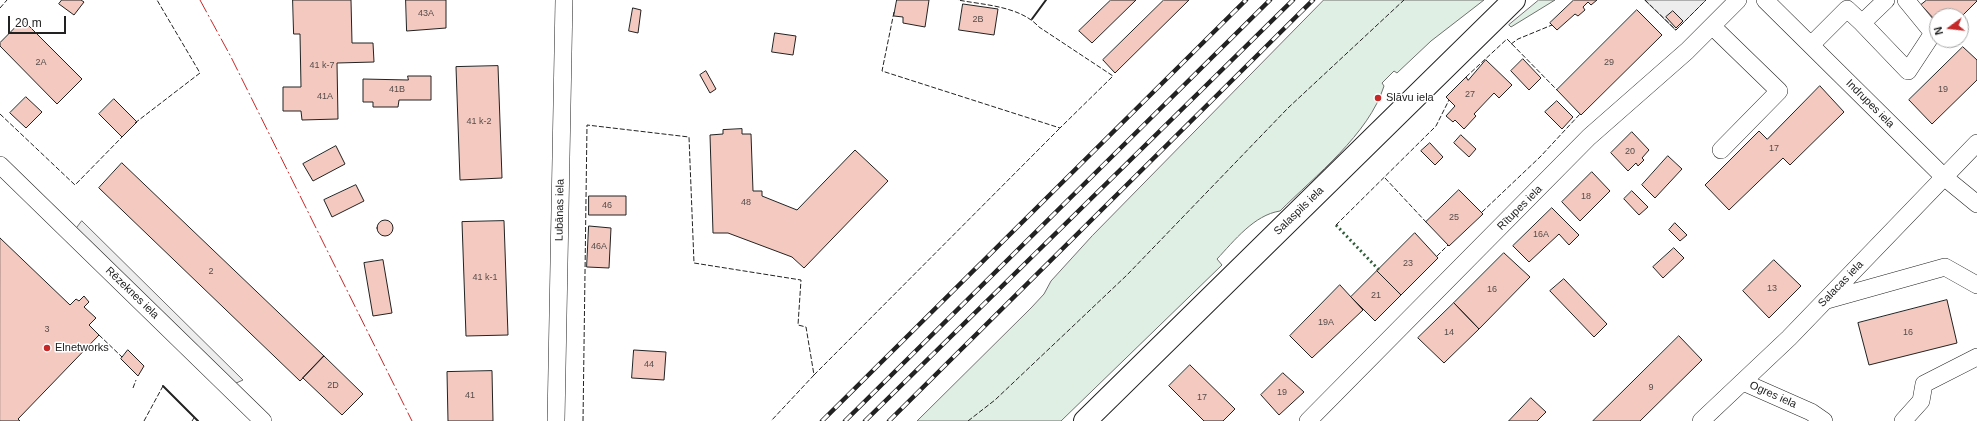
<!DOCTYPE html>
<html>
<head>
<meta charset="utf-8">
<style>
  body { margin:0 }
  #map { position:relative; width:1977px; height:421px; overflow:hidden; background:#fff; font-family:Helvetica,sans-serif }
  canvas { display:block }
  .north { position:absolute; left:1929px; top:8px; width:40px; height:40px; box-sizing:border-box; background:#fff; border:1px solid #a7a7a7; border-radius:50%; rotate:255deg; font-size:11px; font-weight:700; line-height:16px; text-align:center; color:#222 }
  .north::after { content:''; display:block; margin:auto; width:14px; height:18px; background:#c62828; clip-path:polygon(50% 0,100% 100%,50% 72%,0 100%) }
  .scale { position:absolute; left:8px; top:16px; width:58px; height:18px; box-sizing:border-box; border:2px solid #222; border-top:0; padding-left:5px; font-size:12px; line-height:14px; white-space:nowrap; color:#222; -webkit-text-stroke:3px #fff; paint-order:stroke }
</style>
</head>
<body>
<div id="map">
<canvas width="1977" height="421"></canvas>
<div class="north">N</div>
<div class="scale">20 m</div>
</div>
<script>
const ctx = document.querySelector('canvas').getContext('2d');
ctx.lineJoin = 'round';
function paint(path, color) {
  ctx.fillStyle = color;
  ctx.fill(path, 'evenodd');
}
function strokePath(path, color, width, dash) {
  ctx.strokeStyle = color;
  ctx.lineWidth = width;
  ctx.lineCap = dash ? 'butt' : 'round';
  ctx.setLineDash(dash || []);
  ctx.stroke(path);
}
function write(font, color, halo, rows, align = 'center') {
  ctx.font = font + ' Helvetica,sans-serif';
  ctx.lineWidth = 3;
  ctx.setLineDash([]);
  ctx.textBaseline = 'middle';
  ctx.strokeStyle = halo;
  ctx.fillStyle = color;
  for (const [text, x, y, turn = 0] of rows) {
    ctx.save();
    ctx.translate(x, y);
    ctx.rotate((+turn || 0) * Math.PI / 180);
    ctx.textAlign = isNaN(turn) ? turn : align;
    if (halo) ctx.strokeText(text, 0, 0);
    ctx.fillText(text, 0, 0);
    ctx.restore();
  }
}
const green = new Path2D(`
  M1324 0H1484L1431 41 1397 73 1394 71 1382 83 1384 86C1369 134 1315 176 1280 211 1254 215 1234 241 1217 259L1222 265 1061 421H917L1031 308 1044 294 1051 281 1092 236Z
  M1539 0H1555L1511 27 1509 25Z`);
paint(green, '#e0efe3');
strokePath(green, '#6f6f6f', 1);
const parking = new Path2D(`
  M1645 0H1706L1676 30Z
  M82 221 243 380 234 384 76 229Z`);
paint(parking, '#ededed');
strokePath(parking, '#6f6f6f', 1);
const building = new Path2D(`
  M62 0H81L84 2 74 15 59 4Z
  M293 0H351L352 43H373L374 62 337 63 338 119 302 120 301 111H283V87H301L300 34H294Z
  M406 0H446V28L407 31Z
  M897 0H929L925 27 903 23V17L894 16Z
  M1111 0H1136L1092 43 1079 31Z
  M1164 0H1189L1115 73 1103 60Z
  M1574 0H1597L1591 5 1588 2 1583 7 1585 10 1578 16 1575 14 1557 30 1550 23Z
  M1927 0H1977V1L1961 17 1937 16V22L1921 5Z
  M963 4 998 9 994 35 959 30Z
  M633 8 641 10 638 33 629 31Z
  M1637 10 1662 35 1581 115 1557 90Z
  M1673 11 1683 21 1676 28 1666 17Z
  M23 20 82 79 57 104 0 46V43Z
  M775 33 796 36 793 55 772 52Z
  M1963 47 1977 60V80L1932 124 1909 100Z
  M1523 59 1541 78 1529 90 1511 71Z
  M1486 60 1512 85 1499 98 1494 93 1474 114 1476 116 1464 129 1455 120 1453 122 1446 116 1455 106 1446 97 1466 77 1468 80Z
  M498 66 502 178 460 180 456 67Z
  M706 71 716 89 710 93 700 75Z
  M408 76H431V100H399L398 107H373V102H363V79L408 80Z
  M1820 86 1844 112 1790 165 1783 158 1729 210 1705 185 1759 131 1767 139Z
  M26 97 42 112 26 128 10 113Z
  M114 99 137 122 122 137 99 114Z
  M1557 101 1573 117 1562 129 1545 112Z
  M742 129V134H751L753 191H762V196L797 210 855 150 888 181 804 268 792 257 728 233H713L710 135 723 134V130Z
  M1632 132 1649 150 1642 158 1644 160 1638 166 1636 163 1628 171 1611 153Z
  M1461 135 1476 149 1469 157 1454 143Z
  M1430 143 1443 157 1435 165 1421 151Z
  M336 146 345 164 313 181 303 164Z
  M1668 156 1682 169 1655 198 1642 185Z
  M122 163 324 356 300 381 99 188Z
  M1592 172 1610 191 1580 221 1562 202Z
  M356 185 364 201 332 217 324 200Z
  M1459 190 1483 214 1449 246 1426 222Z
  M1632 191 1648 207 1639 215 1624 199Z
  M589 196H626V215H589Z
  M1552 208 1579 235 1569 245 1559 234 1529 262 1513 246Z
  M377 228a8 8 0 1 1 16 0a8 8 0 1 1-16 0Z
  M504 221 508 335 466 336 462 222Z
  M1675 223 1687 235 1680 241 1669 230Z
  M589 226 611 228 609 268 587 267Z
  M1415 233 1438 258 1401 295 1377 271Z
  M0 238 70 305 76 299 79 301 84 296 89 302 84 307 96 318 89 325 99 335 18 419 20 421H0Z
  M1674 248 1684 258 1663 278 1653 267Z
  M1504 253 1530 277 1479 329 1454 303Z
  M383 260 392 313 373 316 364 263Z
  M1774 260 1801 286 1769 318 1743 291Z
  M1377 271 1401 295 1375 321 1351 297Z
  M1564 279 1607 324 1594 337 1550 291Z
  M1340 285 1363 310 1312 358 1290 336Z
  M1947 300 1957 343 1869 365 1858 323Z
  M1454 303 1479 329 1444 363 1418 338Z
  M1679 336 1702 360 1640 421H1593Z
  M128 350 144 366 138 376 121 359Z
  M634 350 666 352 664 380 632 378Z
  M324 356 363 394 342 415 303 378Z
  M1190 365 1235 409 1223 421H1204L1169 386Z
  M492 371 493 421H448L447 372Z
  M1283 373 1304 392 1279 415 1261 395Z
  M1531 398 1546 412 1537 421H1509Z`);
paint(building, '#f3c9c0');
strokePath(building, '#222', 1);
const street = new Path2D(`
  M1765 0 1944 177 1977 204
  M1862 23 1908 71 1933 33 1906 0
  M1712 26 1779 91 1721 150
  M1811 45 1847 9 1862 23 1886 0
  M0 165 263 421
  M1827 300 1945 267 1977 285
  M1743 382 1811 412 1824 421
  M556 421 564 0
  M1308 421 1589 137 1687 51 1738 0
  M1701 421 1789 338 1977 143
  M1903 421 1921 401 1924 384 1977 357`);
const secondary = new Path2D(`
  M1085 421 1514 0`);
strokePath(street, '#222', 18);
strokePath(secondary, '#222', 24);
strokePath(street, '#fff', 17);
strokePath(secondary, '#fff', 22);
const rail = new Path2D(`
  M822 421 1246 0
  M845 421 1270 0
  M865 421 1293 0
  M889 421 1313 0`);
strokePath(rail, '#222', 4.5);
strokePath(rail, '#fff', 3, [9]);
strokePath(new Path2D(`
  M1336 225 1379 270`), '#2f5e38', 3, [2, 3]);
strokePath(new Path2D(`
  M1645 0 1676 30 1706 0
  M0 8 7 0
  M894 12 882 71 1060 128 1113 76 1039 27C1020 6 984 5 958 0
  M1511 44 1518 39 1552 25
  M1466 77 1507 39 1557 90
  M0 114 75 185 123 136
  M135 123 200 73 157 0
  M1385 178 1426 222
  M1482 212 1540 157 1580 114
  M1336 225 1436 126 1449 100
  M1437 256 1448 245
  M99 335 122 357
  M814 375 1060 128
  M133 388 136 380
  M144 421 163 386
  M192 421 194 418
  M583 421 587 125 689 137 694 263 801 280 798 325 806 327 814 375 771 421
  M968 421 995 400 1127 275 1288 108 1404 0`), '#222', 1, [5, 2]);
strokePath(new Path2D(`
  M1032 19 1046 0
  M163 386 198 421`), '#222', 2);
strokePath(new Path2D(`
  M200 0 231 57 412 421`), '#c62828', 1, [14, 3, 2, 3]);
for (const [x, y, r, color] of [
  [1378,98,4,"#c62828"],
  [47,348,4,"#c62828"]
]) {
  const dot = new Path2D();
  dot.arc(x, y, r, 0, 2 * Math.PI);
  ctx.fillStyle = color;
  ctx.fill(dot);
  strokePath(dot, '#fff', 1.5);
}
write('9px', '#564c4a', null, [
  ["43A",426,14],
  ["2B",978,20],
  ["2A",41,63],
  ["29",1609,63],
  ["41 k-7",322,66],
  ["41B",397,90],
  ["19",1943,90],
  ["27",1470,95],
  ["41A",325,97],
  ["41 k-2",479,122],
  ["17",1774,149],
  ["20",1630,152],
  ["18",1586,197],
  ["48",746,203],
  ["46",607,206],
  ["25",1454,218],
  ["16A",1541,235],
  ["46A",599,247],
  ["23",1408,264],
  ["2",211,272],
  ["41 k-1",485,278],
  ["13",1772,289],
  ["16",1492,290],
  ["21",1376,296],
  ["19A",1326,323],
  ["3",47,330],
  ["14",1449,333],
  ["16",1908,333],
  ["44",649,365],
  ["2D",333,386],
  ["9",1651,388],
  ["19",1282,393],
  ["41",470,396],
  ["17",1202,398]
]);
write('11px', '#222', '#fff', [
  ["Slāvu iela",1386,98],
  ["Elnetworks",55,348]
], 'left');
write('11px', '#222', '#fff', [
  ["Indrupes iela",1870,104,45],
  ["Rītupes iela",1520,208,-45],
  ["Lubānas iela",560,210,-89],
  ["Salaspils iela",1299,211,-44],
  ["Salacas iela",1841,284,-46],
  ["Rēzeknes iela",132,293,44],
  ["Ogres iela",1773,395,24]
]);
</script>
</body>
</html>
